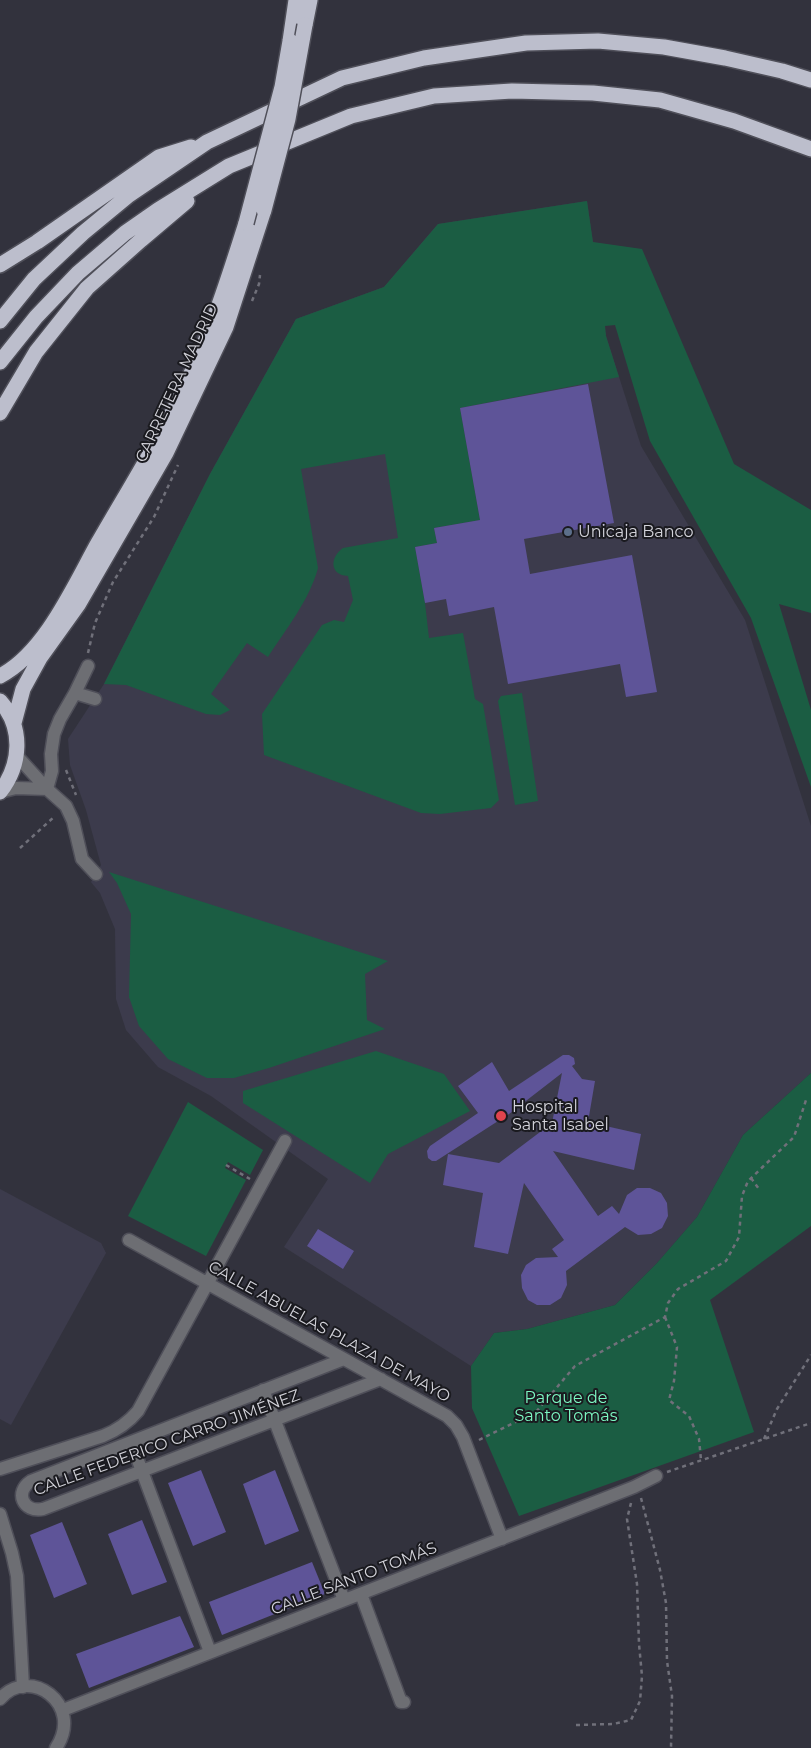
<!DOCTYPE html>
<html>
<head>
<meta charset="utf-8">
<style>
  body { margin:0 }
  canvas { display:block; background:#32323d }
</style>
</head>
<body>
<canvas width="811" height="1748"></canvas>
<script>
const ctx = document.querySelector('canvas').getContext('2d');
ctx.lineJoin = 'round';
function paint(path, color) {
  ctx.fillStyle = color;
  ctx.fill(path, 'evenodd');
}
function strokePath(path, color, width, dash) {
  ctx.strokeStyle = color;
  ctx.lineWidth = width;
  ctx.lineCap = dash ? 'butt' : 'round';
  ctx.setLineDash(dash || []);
  ctx.stroke(path);
}
function write(font, color, halo, rows, align = 'center') {
  ctx.font = font + ' Montserrat,sans-serif';
  ctx.lineWidth = 4;
  ctx.setLineDash([]);
  ctx.textBaseline = 'middle';
  ctx.strokeStyle = halo;
  ctx.fillStyle = color;
  for (const [text, x, y, turn = 0] of rows) {
    ctx.save();
    ctx.translate(x, y);
    ctx.rotate((+turn || 0) * Math.PI / 180);
    ctx.textAlign = isNaN(turn) ? turn : align;
    if (halo) ctx.strokeText(text, 0, 0);
    ctx.fillText(text, 0, 0);
    ctx.restore();
  }
}
paint(new Path2D(`
  M587 201 606 336 641 446 745 620 811 826V1073L743 1135 697 1217 657 1263 615 1305 527 1329 494 1333 471 1366 284 1247 328 1179 211 1096 158 1067 126 1030 116 999 115 929 100 893 91 882 101 865 86 810 70 765 68 739 104 684 210 474 296 319 384 287 438 224Z
  M0 1189 101 1243 106 1253 11 1425 0 1419Z`), '#3c3b4c');
paint(new Path2D(`
  M587 201 593 242 642 249 734 464 811 510V613L779 604 811 710V787L751 618 650 441 615 325 605 326 606 336 619 377 460 408 480 520 434 528 437 543 415 547 425 603 429 638 463 633 475 699 483 704 499 800 491 808 440 814 421 813 264 755 262 714 322 625 334 620 344 622 353 600 348 576C329 575 330 557 343 548L398 538 385 454 301 469 318 568C309 601 286 629 268 657L247 643 211 694 230 710 220 715 206 714 126 685 104 684 210 474 296 319 384 287 438 224Z
  M522 693 538 801 515 805 498 701 501 696Z
  M109 872 388 961 365 974 367 1020 385 1029 269 1068 234 1078H207L168 1059 139 1026 129 997 131 914 117 883Z
  M376 1051 444 1074 470 1111 388 1154 370 1183 243 1103V1091Z
  M811 1073V1226L710 1300 754 1432 519 1516 472 1408 471 1366 494 1333 527 1329 615 1305 657 1263 697 1217 743 1135Z
  M188 1102 263 1150 250 1175 228 1162 225 1168 246 1180 206 1256 128 1216Z`), '#1b5d43');
paint(new Path2D(`
  M588 384 614 523 524 539 530 574 632 555 657 692 626 697 620 664 508 684 494 607 449 616 446 599 425 603 415 547 437 543 434 528 480 520 460 408Z
  M563 1055H569L574 1058 575 1064 572 1066 582 1079 595 1081 588 1122 641 1134 634 1170 553 1151 598 1216 612 1206 619 1214 627 1195 637 1188H650L661 1193 667 1203 668 1216 662 1228 651 1234 638 1235 625 1227 566 1271 567 1285 561 1298 550 1305H537L528 1300 522 1288 521 1275 526 1265 536 1258 558 1257 552 1249 564 1240 524 1183 508 1254 474 1247 483 1193 443 1185 448 1154 499 1163 552 1123 562 1073 509 1114 436 1161H432L428 1158 427 1151 430 1146 478 1113 458 1086 492 1062 509 1091Z
  M318 1229 354 1251 343 1269 307 1246Z
  M201 1470 226 1532 193 1546 168 1483Z
  M275 1470 299 1531 265 1545 243 1484Z
  M142 1520 167 1582 132 1595 108 1534Z
  M62 1522 87 1584 54 1598 30 1535Z
  M312 1562 325 1594 222 1635 209 1602Z
  M180 1616 194 1647 89 1688 76 1654Z`), '#5e5498');
const minor = new Path2D(`
  M75 693 95 699
  M17 756 47 789 66 806 73 821 82 859 96 874
  M47 789 52 771 51 754 54 734 60 719 75 693 88 666
  M0 792 16 788 47 789
  M129 1240 447 1416 456 1425 463 1437 502 1539
  M344 1359 31 1481C14 1492 23 1513 43 1509L381 1379
  M263 1390 344 1600
  M131 1442 210 1652
  M0 1469 103 1436C118 1430 128 1423 138 1411L285 1141
  M0 1514 12 1553 17 1576 23 1687
  M361 1594 401 1702H404
  M0 1699C29 1665 85 1704 56 1748
  M63 1710 634 1487 656 1476`);
const highway = new Path2D(`
  M305 25 310 0
  M290 41 296 0
  M0 265 37 242 159 157 191 147
  M0 321 34 279 83 233 129 195 207 142 342 78 424 58 526 43 598 41 664 47 725 58 782 71 811 80
  M0 362 36 317 78 273 125 233 158 210 229 166 351 116 434 96 512 91 593 93 660 100 734 121 811 149
  M0 413 36 352 87 288 141 240 187 201
  M0 676C45 653 74 586 98 543 129 489 162 437 188 380 212 330 229 277 246 223
  M0 701C24 728 21 765 0 792
  M14 723 23 689 40 658 78 605 166 453 226 327 264 210`);
strokePath(minor, '#4f4f59', 15);
strokePath(highway, '#4f4f59', 18);
strokePath(new Path2D(`
  M252 301 259 284 260 275
  M88 653 95 623 113 582 154 517 178 465
  M66 770 76 795
  M20 848 55 816
  M226 1165 250 1179
  M751 1178 759 1189
  M665 1317 677 1347 674 1381 669 1400 689 1416 699 1439 701 1460
  M764 1439 777 1409 811 1355
  M479 1440 536 1412 575 1366 665 1317 668 1303 678 1289 726 1261 739 1237 742 1196 748 1181 794 1137 807 1097
  M667 1472 811 1423
  M641 1498 660 1570 666 1603 667 1661 672 1696 671 1748
  M576 1725 613 1724 631 1720 640 1701 642 1676 639 1644 637 1584 627 1519 631 1503`), '#70707a', 2.5, [4, 4]);
strokePath(minor, '#6d6e73', 12);
strokePath(highway, '#bcbecc', 15);
const highwayBridge = new Path2D(`
  M264 210 288 119 305 25
  M246 223 282 87 290 41`);
strokePath(highwayBridge, '#4f4f59', 18, []);
strokePath(highwayBridge, '#bcbecc', 15);
for (const [x, y, r, color] of [
  [568,532,5,"#5c6f8a"],
  [501,1116,6,"#e0444e"]
]) {
  const dot = new Path2D();
  dot.arc(x, y, r, 0, 2 * Math.PI);
  ctx.fillStyle = color;
  ctx.fill(dot);
  strokePath(dot, '#1a1a1f', 2);
}
write('16px', '#d3d3da', '#1a1a1f', [
  ["CARRETERA MADRID",177,383,-65],
  ["CALLE ABUELAS PLAZA DE MAYO",329,1332,29],
  ["CALLE FEDERICO CARRO JIMÉNEZ",167,1443,-20],
  ["CALLE SANTO TOMÁS",354,1579,-21]
]);
write('16px', '#d3d3da', '#1a1a1f', [
  ["Unicaja Banco",578,532],
  ["Hospital",512,1107],
  ["Santa Isabel",512,1125]
], 'left');
write('16px', '#7cf8c2', '#1a1a1f', [
  ["Parque de",566,1398],
  ["Santo Tomás",566,1416]
]);
</script>
</body>
</html>
